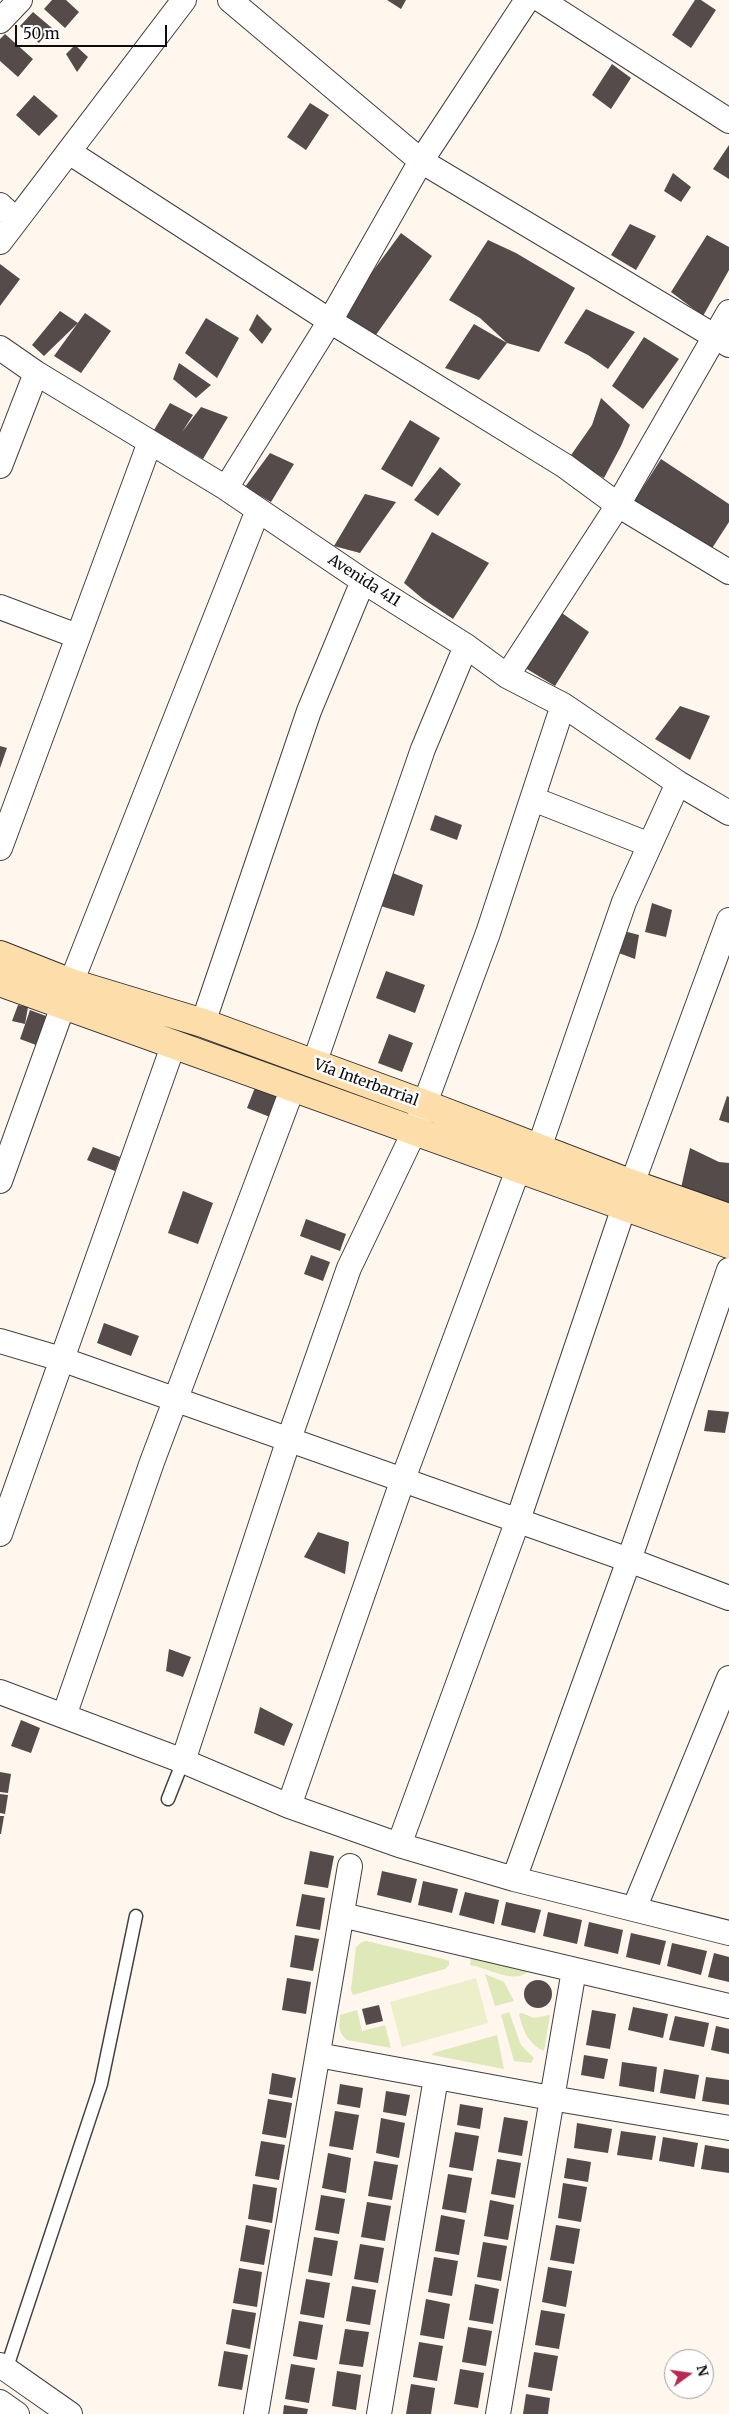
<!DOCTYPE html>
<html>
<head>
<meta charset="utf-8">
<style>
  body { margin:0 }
  #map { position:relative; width:729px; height:2414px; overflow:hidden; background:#fff6ee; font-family:Merriweather,serif }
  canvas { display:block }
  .north { position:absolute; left:664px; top:2349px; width:50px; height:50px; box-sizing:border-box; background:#fff; border:1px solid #9e9e9e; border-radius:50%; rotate:76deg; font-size:14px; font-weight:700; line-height:20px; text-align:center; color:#0d0d0d }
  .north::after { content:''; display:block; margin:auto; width:18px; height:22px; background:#b92958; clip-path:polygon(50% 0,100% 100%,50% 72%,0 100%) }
  .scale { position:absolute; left:15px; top:25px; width:152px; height:22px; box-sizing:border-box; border:2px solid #0d0d0d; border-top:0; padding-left:6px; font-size:15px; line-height:18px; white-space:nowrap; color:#0d0d0d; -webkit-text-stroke:4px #fff; paint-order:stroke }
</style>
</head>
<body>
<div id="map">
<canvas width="729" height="2414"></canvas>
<div class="north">N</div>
<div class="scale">50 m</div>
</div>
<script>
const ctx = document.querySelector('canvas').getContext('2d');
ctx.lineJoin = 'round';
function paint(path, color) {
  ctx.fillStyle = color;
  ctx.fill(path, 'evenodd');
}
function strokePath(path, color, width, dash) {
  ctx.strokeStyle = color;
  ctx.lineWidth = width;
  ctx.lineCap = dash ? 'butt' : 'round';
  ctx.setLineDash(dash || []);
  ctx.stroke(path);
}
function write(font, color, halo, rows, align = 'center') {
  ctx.font = font + ' Merriweather,serif';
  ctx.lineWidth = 5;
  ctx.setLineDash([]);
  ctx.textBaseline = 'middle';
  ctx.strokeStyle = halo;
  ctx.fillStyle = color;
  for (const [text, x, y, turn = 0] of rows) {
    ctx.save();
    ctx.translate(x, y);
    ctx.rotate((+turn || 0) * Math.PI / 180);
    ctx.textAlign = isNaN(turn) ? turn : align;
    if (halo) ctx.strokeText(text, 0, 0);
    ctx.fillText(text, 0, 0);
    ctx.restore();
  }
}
paint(new Path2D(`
  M366 1941 443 1959 449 1961V1965L445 1969 353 1995 351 1990 356 1947 362 1942Z
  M471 1958 526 1970 528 1972C512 1984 488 1968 470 1965Z
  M485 1974 504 1982 514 2001 495 2006Z
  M357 2010 362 2031 385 2025 391 2048 347 2040C338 2033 339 2025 340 2015Z
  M509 2012 521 2045 534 2058 531 2063 514 2061 501 2015Z
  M522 2013 534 2018 550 2015 544 2051C528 2044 523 2030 519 2014Z
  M497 2035 504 2069 432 2055 433 2053Z`), '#dee8b8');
paint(new Path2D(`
  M476 1978 488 2023 402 2047 390 2002Z`), '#edefca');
paint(new Path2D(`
  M52 0H66L79 12 65 28 44 9Z
  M387 0H406L401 9Z
  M695 0H701L716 10 691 48 672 35Z
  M33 12 52 28 39 43 20 26Z
  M5 34 33 59 18 77 0 61V39Z
  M75 45 88 57 77 72 66 54Z
  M612 64 631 78 611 109 592 95Z
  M34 95 58 116 39 136 16 115Z
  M310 103 329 115 306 150 287 137Z
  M729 145V179L713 169Z
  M673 173 691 187 681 202 664 191Z
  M630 224 656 236 636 270 611 255Z
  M401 233 432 256 373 339 336 321Z
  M707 235 729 247V270L703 316 671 292Z
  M488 240 516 253 575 288 539 352 507 343 479 380 445 368 474 324 507 343 480 318 449 300Z
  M0 264 20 279 0 306Z
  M586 309 635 332 608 369 588 355 564 343Z
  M60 311 78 323 44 356 32 345Z
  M85 313 111 331 81 373 54 356Z
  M257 314 272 329 262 344 249 330Z
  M206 318 239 338 217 378 185 353Z
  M644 337 679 359 643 409 612 386Z
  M179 363 211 385 196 398 173 379Z
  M601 398 630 425 621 446 604 478 569 458 592 425Z
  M170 403 193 415 182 432 201 407 228 417 203 459 154 430Z
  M410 420 440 438 412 487 381 469Z
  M270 453 294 464 271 502 245 487Z
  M661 459 729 504V522L709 553 633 503Z
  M440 467 461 484 438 516 414 500Z
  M365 494 396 502 360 553 334 546Z
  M432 532 489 563 453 619 423 599 404 583Z
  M559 611 589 632 555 686 517 663Z
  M680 706 710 716 690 760 655 739Z
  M0 746 7 748 0 768Z
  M435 815 462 825 457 840 430 830Z
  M385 870 423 885 414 916 374 904Z
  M652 903 672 910 666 937 645 932Z
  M620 930 639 935 635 959 616 952Z
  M386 971 425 985 415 1013 376 998Z
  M18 1005 28 1007 25 1024 12 1021Z
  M30 1010 46 1016 36 1045 20 1039Z
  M389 1034 413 1043 402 1072 378 1063Z
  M256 1085 278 1094 270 1117 247 1108Z
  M727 1096 729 1097V1123L719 1120Z
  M93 1147 120 1157 115 1171 87 1160Z
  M690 1148 719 1162 729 1163V1207L707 1196 681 1188Z
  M183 1191 213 1203 198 1244 168 1233Z
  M306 1219 346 1234 340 1251 300 1236Z
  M311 1255 330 1262 323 1281 304 1274Z
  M104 1323 139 1336 131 1356 97 1343Z
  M708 1410 729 1412 725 1433 704 1431Z
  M318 1532 349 1542 345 1574 304 1557Z
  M169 1649 191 1657 183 1677 166 1671Z
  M260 1707 293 1724 284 1746 254 1733Z
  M21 1720 40 1728 31 1753 11 1746Z
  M0 1772 11 1774 8 1793 0 1792Z
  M0 1794 8 1795 5 1814 0 1813Z
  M0 1816H4L1 1834H0Z
  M310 1851 334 1856 328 1888 304 1884Z
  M382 1871 417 1879 411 1903 377 1895Z
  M423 1881 458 1889 452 1913 418 1905Z
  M465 1892 499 1900 494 1924 459 1915Z
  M302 1894 325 1898 320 1930 296 1926Z
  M506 1902 541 1910 535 1933 501 1925Z
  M548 1912 582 1920 577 1944 543 1936Z
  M589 1922 623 1930 618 1954 584 1946Z
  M631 1933 666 1941 660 1965 626 1957Z
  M295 1935 319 1939 313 1971 290 1967Z
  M672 1943 707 1951 701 1975 667 1966Z
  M714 1953 729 1957V1982L708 1977Z
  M287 1978 311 1982 306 2014 282 2010Z
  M524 1994a14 14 0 1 1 28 0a14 14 0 1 1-28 0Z
  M379 2005 383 2021 366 2025 362 2009Z
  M633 2007 668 2014 663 2038 628 2030Z
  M592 2010 616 2014 610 2049 586 2045Z
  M675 2016 709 2023 704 2047 669 2040Z
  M716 2026 729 2029V2054L711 2050Z
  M584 2055 608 2059 604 2079 581 2075Z
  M622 2062 657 2067 654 2092 619 2086Z
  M664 2069 699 2075 695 2099 660 2093Z
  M272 2073 296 2078 292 2098 269 2094Z
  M706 2077 729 2080V2105L702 2101Z
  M340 2084 363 2088 360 2108 337 2104Z
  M386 2091 410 2095 406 2116 383 2112Z
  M268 2099 292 2103 286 2138 262 2134Z
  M460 2104 483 2108 480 2129 457 2125Z
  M335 2111 359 2115 353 2150 329 2146Z
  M504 2117 528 2121 522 2156 498 2152Z
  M381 2118 405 2123 399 2158 376 2153Z
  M577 2123 612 2129 608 2153 574 2148Z
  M621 2131 656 2136 652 2160 617 2155Z
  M455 2132 479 2136 473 2171 449 2167Z
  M663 2137 698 2143 694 2167 659 2161Z
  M261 2141 285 2145 279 2180 255 2176Z
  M705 2145 729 2149V2173L701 2169Z
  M328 2153 351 2158 346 2193 322 2188Z
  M567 2158 591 2162 588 2182 564 2178Z
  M497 2159 521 2163 515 2198 491 2194Z
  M374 2161 398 2165 392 2200 368 2196Z
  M448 2174 472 2178 466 2213 442 2209Z
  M563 2183 587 2187 581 2222 558 2218Z
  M253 2184 277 2188 272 2223 248 2219Z
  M321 2195 345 2199 339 2234 315 2230Z
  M490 2200 514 2205 508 2240 484 2236Z
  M367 2202 391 2206 385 2241 361 2237Z
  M441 2215 465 2220 459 2255 435 2251Z
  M246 2225 270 2230 264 2265 240 2261Z
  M556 2225 580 2229 574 2264 550 2260Z
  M314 2237 338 2241 332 2276 308 2272Z
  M483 2242 507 2246 501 2281 477 2277Z
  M360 2244 384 2248 378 2283 354 2279Z
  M434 2257 458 2261 452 2296 428 2292Z
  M548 2267 572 2271 566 2307 542 2302Z
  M239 2268 262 2272 257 2307 233 2303Z
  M306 2279 330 2283 324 2318 300 2314Z
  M475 2284 499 2289 493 2324 469 2320Z
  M352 2286 376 2290 370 2325 346 2321Z
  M426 2299 450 2304 444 2339 420 2335Z
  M232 2309 256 2313 250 2349 226 2344Z
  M541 2310 565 2314 559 2349 535 2345Z
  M299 2321 323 2325 317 2360 293 2356Z
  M468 2327 492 2331 486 2366 462 2362Z
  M345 2329 369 2332 363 2367 339 2364Z
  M419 2342 443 2346 437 2381 413 2377Z
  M224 2351 248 2355 242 2390 218 2386Z
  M534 2352 558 2356 552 2391 528 2387Z
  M291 2364 315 2368 309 2403 285 2399Z
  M460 2369 484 2373 478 2408 454 2404Z
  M337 2371 361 2375 356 2410 332 2406Z
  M411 2384 435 2388 431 2414H406Z
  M526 2394 550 2398 548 2414H523Z
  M284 2405 308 2409 307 2414H283Z`), '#554b4a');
const lane = new Path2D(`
  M168 1799 183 1761
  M6 2370 101 2084 136 1916`);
const street = new Path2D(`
  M230 0 421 161 729 345
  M541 0 729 121
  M0 21 20 0
  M69 152 330 321 565 466 618 505 729 572
  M0 205 16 220
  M0 242 184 0
  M0 348 36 373 226 488 363 581 466 646 507 676 563 705 678 783 729 813
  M0 466 36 373
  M226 488 330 321 421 161 527 0
  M0 607 77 636
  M507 676 618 505 729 312
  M533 799 650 845
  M0 848 150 442
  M71 983 258 510
  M203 1023 309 711 363 581
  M314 1064 423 749 466 646
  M539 1148 624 902 678 783
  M0 1181 63 1006
  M632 1184 729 920
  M0 1341 61 1359 629 1560 729 1598
  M0 1534 173 1046
  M0 1692 183 1761 289 1806 399 1845 514 1879 729 1933
  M64 1716 152 1462 293 1087
  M183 1761 289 1439 349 1268 415 1130 488 933 563 705
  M289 1806 403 1479 519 1167
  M399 1845 518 1520 624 1207
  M514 1879 629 1560 729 1270
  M634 1909 729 1678
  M342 1915 729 2006
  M318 2055 551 2098 729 2128
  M0 2365 70 2414
  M0 2402 17 2414
  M256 2414 350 1866
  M379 2414 436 2078
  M498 2414 574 1970`);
const secondary = new Path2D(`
  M0 955 71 983 203 1023 424 1104 632 1184 729 1218
  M0 982 729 1244`);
strokePath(lane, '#404040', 15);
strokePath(street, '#404040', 26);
strokePath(secondary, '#2f2f2f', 30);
strokePath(lane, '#fff', 12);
strokePath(street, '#fff', 24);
strokePath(secondary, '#fdddaa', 28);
write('15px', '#0d0d0d', '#fff', [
  ["Avenida 411",364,581,33],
  ["Vía Interbarrial",366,1083,20]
]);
</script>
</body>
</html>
